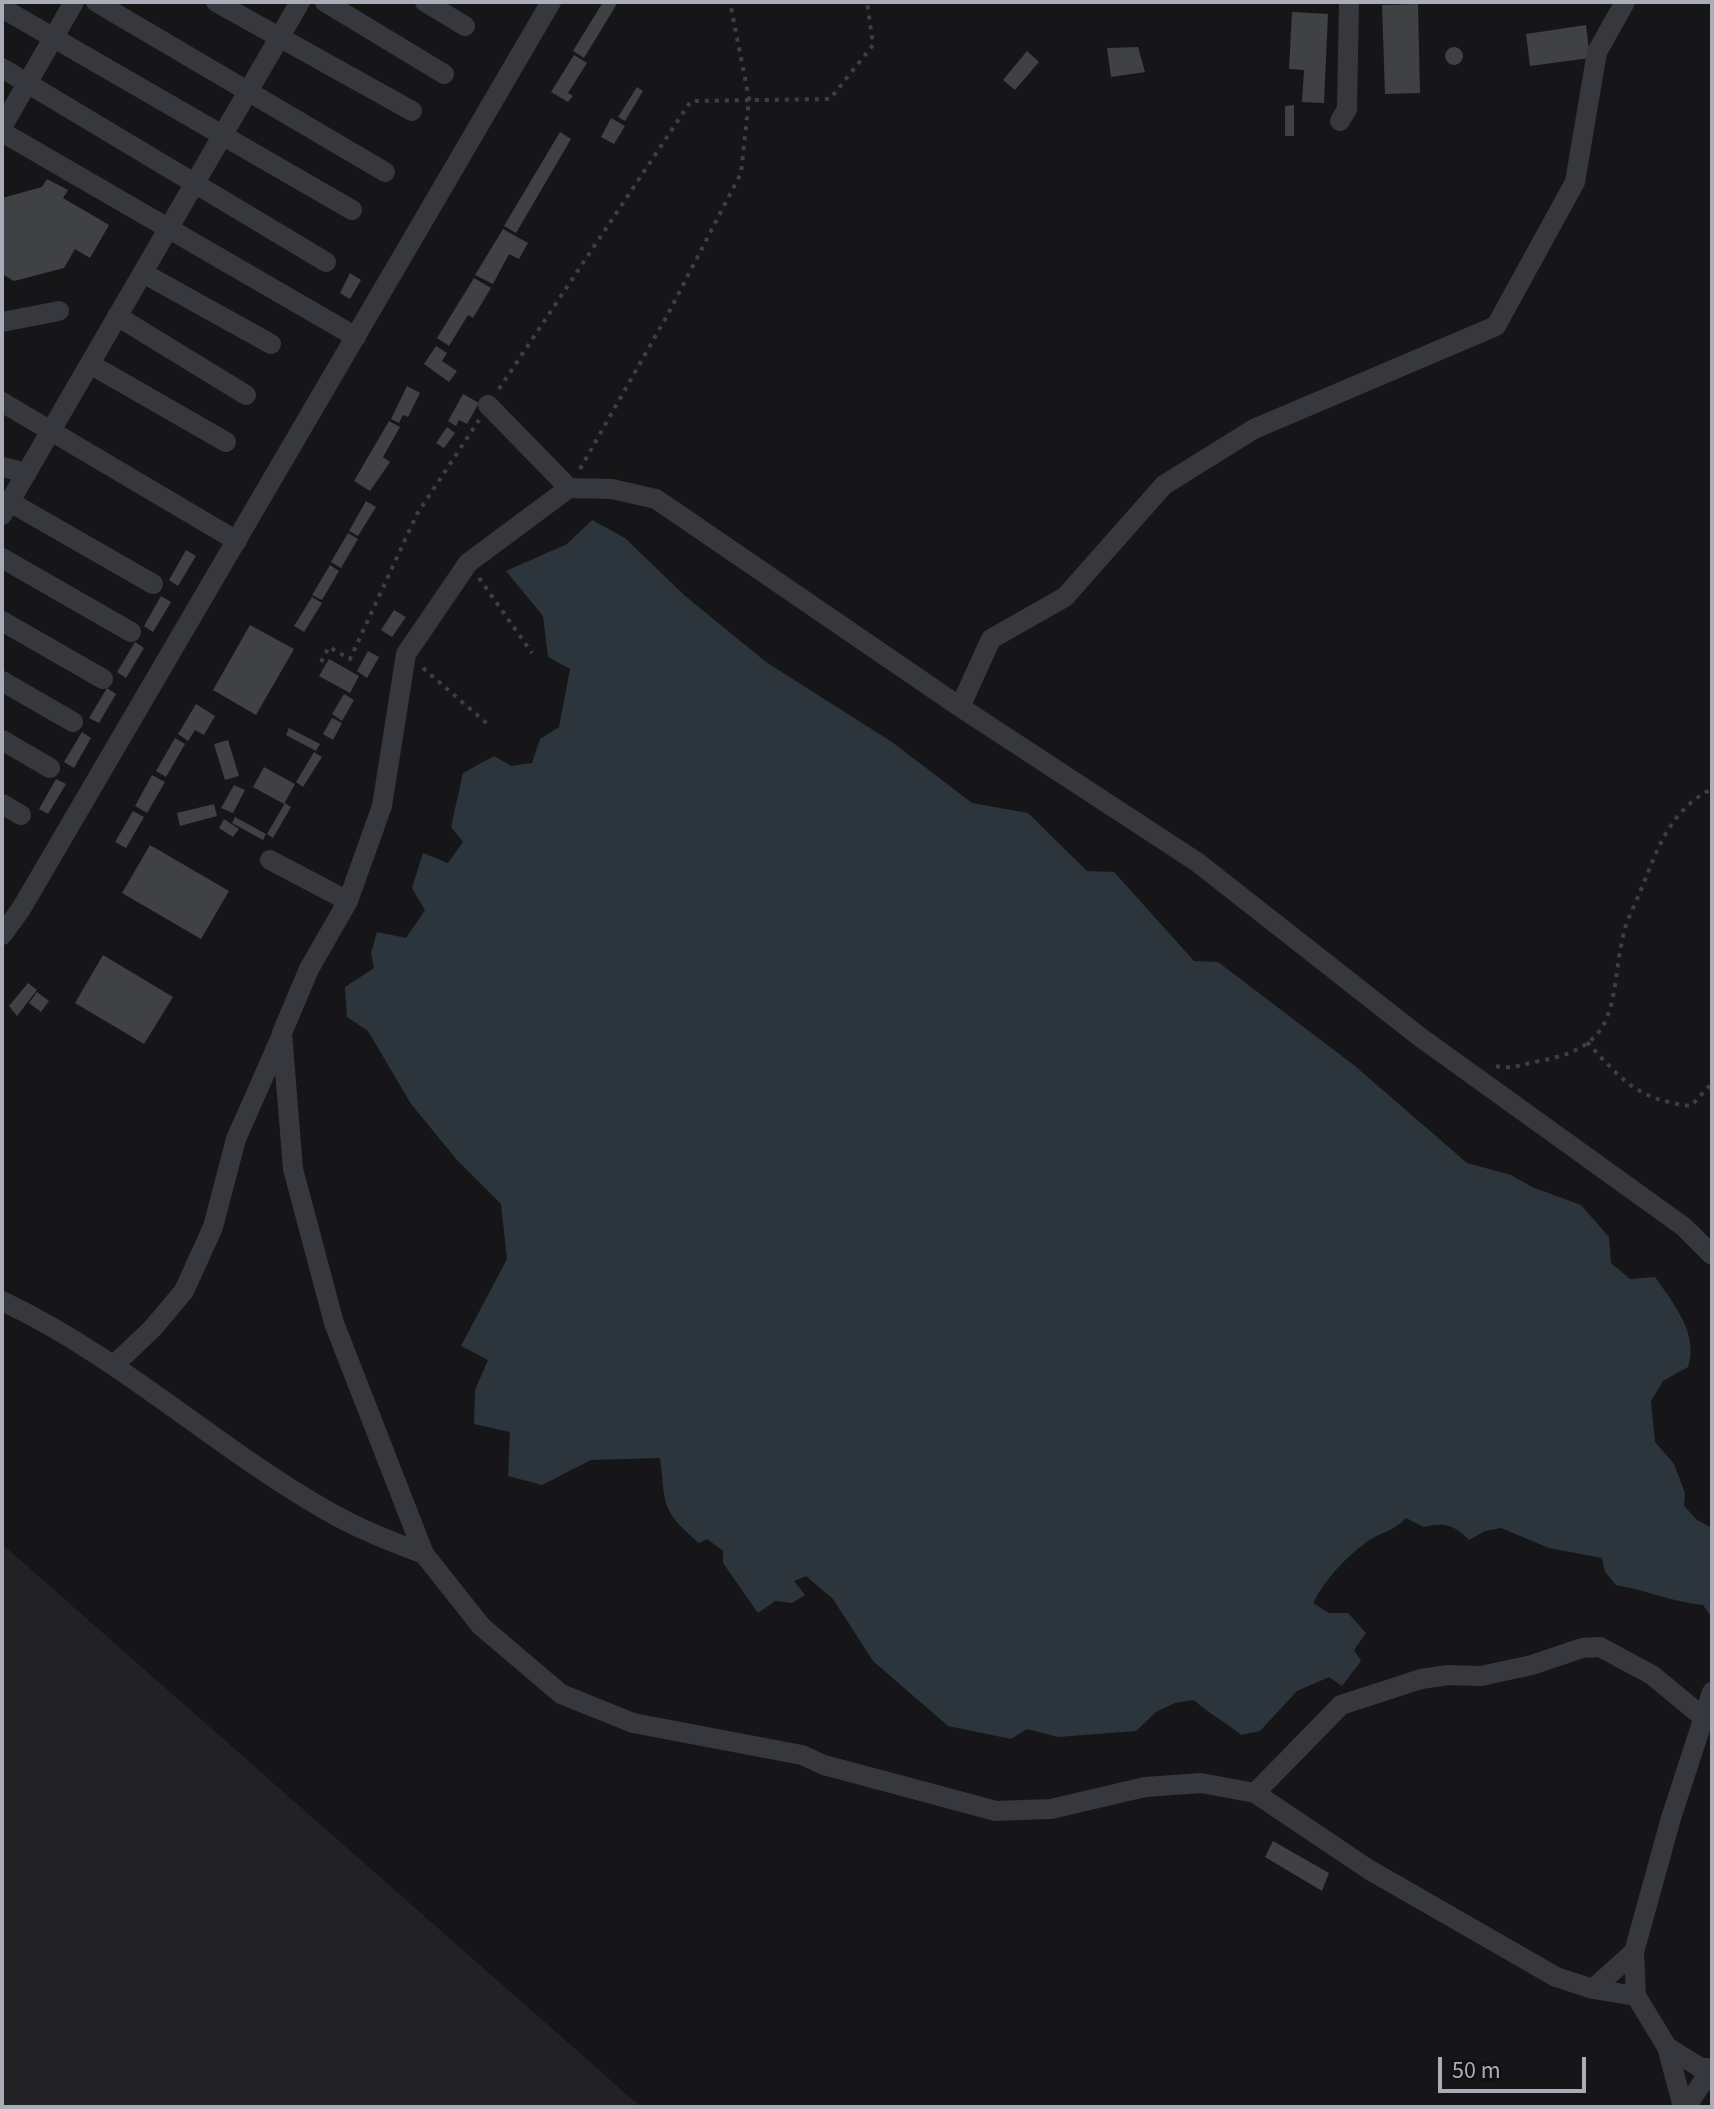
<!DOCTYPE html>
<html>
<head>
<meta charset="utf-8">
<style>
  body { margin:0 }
  #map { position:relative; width:1714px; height:2109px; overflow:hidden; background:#161618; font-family:"Source Sans 3",sans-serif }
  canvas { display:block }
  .frame { position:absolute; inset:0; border:4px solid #a8adb8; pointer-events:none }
  .scale { position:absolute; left:1438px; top:2057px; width:148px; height:36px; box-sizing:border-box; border:4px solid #a8adb8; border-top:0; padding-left:10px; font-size:24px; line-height:28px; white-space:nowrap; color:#a8adb8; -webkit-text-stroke:6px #111113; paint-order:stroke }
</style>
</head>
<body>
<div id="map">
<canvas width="1714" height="2109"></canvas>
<div class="frame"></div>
<div class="scale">50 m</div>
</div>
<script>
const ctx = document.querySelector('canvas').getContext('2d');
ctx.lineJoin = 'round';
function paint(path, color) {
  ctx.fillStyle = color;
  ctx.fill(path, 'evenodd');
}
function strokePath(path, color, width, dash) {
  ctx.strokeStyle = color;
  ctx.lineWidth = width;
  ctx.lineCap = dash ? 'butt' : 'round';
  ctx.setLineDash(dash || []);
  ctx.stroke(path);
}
paint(new Path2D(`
  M2 1544 641 2107H2Z`), '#222225');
paint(new Path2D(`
  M592 520 625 538 684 595 766 662 892 742 972 803 1028 813 1087 871 1114 872 1194 961 1218 962 1355 1066 1467 1163 1511 1175 1532 1187 1581 1205 1609 1237 1611 1263 1630 1279 1655 1277C1674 1304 1699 1334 1688 1367L1663 1381 1651 1401 1655 1442 1674 1464 1685 1493 1684 1506 1697 1520 1712 1528V1618L1703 1605C1672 1602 1646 1590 1616 1585L1605 1572 1602 1558 1549 1548 1501 1528 1485 1531 1469 1540C1455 1525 1445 1522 1424 1527L1406 1518C1391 1533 1383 1531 1368 1541 1346 1557 1325 1579 1313 1603L1329 1613H1348L1366 1633 1354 1650 1361 1661 1342 1686 1329 1677 1297 1691 1260 1731 1241 1735C1226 1722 1209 1714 1194 1700L1175 1703 1156 1712 1136 1731 1058 1737 1027 1729 1011 1739 948 1726 873 1661 833 1599 806 1576 794 1581 805 1595 792 1603 775 1601 758 1613 723 1563V1551L707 1539 699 1543C660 1509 666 1506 660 1458L591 1460 542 1485 508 1476 510 1432 474 1424 475 1390 488 1360 461 1346 507 1259 501 1204 457 1160 411 1104 368 1031 347 1017 345 987 374 968 371 953 377 932 406 938 425 910 412 888 423 853 448 863 463 842 451 827 463 773 494 756 511 766 532 763 540 739 559 727 570 669 548 657 543 616 506 571 567 544Z`), '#2c353c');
paint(new Path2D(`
  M603 2H618L584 58 573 51Z
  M1418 4 1420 93 1385 94 1382 5Z
  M1292 12 1328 14 1324 103 1302 102 1304 70 1289 69Z
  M1586 25 1590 58 1530 66 1526 34Z
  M1138 47 1145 72 1111 77 1107 48Z
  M1445 56a9 9 0 1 1 18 0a9 9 0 1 1-18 0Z
  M1027 51 1039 62 1015 90 1003 80Z
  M574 55 587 63 568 93 573 96 568 102 551 92Z
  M637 87 643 91 625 121 618 117Z
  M1294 105V136H1285V106Z
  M611 118 625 126 614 144 601 137Z
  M560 132 571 139 516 233 504 226Z
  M47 179 68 190 63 198 109 225 90 258 75 249 64 268 14 281 2 274V198L42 187Z
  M503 229 528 243 519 259 509 254 493 284 475 275Z
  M350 273 361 280 350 299 340 293Z
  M474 278 491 288 473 318 468 315 449 346 437 338Z
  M436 346 447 353 442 361 457 371 449 382 424 364Z
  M407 386 420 393 408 417 403 415 399 423 391 419Z
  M463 394 479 403 467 424 459 420 456 426 448 421Z
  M389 421 400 427 383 457 390 462 370 491 354 481Z
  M447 427 455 433 444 448 436 443Z
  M366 501 376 507 358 536 349 531Z
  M348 533 358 539 341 568 331 562Z
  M186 550 196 556 178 586 169 580Z
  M330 565 339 571 322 600 312 595Z
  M161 596 171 602 153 632 144 626Z
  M312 597 322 603 304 632 294 626Z
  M394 610 406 617 392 637 381 630Z
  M250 625 294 649 256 715 213 690Z
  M135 642 144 648 126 678 117 672Z
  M368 651 379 657 367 678 357 671Z
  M329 659 359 676 350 693 319 676Z
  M107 688 116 694 99 723 89 718Z
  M344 694 354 700 342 721 332 714Z
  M196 704 215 716 204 735 195 730 188 741 178 734Z
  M332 718 342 723 333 740 323 734Z
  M289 728 320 744 316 751 286 735Z
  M82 732 91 738 74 768 64 762Z
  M175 738 185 744 166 777 156 771Z
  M228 740 239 776 225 780 214 744Z
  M314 752 322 757 303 787 296 782Z
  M264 767 295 784 284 804 253 787Z
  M152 775 165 782 147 813 135 806Z
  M56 779 66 784 48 814 39 809Z
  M234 785 245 790 233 813 221 808Z
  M285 803 291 807 273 838 267 834Z
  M214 804 217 816 180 826 177 813Z
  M133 811 144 817 126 848 115 842Z
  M235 817 266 834 263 840 232 823Z
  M224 819 239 829 233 837 219 828Z
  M150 845 229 891 201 939 122 893Z
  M103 955 173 997 144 1044 75 1003Z
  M28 983 37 990 17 1016 9 1006Z
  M37 992 49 1001 41 1012 29 1003Z
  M1273 1841 1329 1873 1322 1891 1265 1857Z`), '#404145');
strokePath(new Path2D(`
  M499 389 691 101 830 99 873 45 867 2
  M580 469 668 314 741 173 749 99 730 2
  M479 578 532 653
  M321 662 329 647 350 659 417 514 479 420
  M423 668 491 727
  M1587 1042C1623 1081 1636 1099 1691 1106L1712 1083
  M1496 1066C1511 1070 1524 1064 1539 1061 1625 1046 1608 998 1624 932 1627 919 1635 905 1640 892 1657 851 1669 810 1712 789`), '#3d3f44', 4, [4, 6]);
strokePath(new Path2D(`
  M96 2 385 172
  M216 2 412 111
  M325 2 444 74
  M425 2 465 26
  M2 8 352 210
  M2 68 326 262
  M1340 121 1347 109 1349 2
  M2 127 74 2
  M2 132 356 337
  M143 273 271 344
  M117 316 246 395
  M2 322 59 311
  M90 364 226 442
  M2 402 237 541
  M488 405 569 488 612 489 656 499 960 707 1197 862 1420 1037 1684 1227 1712 1255
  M2 467 27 473
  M10 502 153 584
  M2 515 300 2
  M2 558 131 632
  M2 621 103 679
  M2 681 73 722
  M960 707 991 639 1065 597 1164 485 1254 429 1496 326 1575 182 1597 52 1625 2
  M2 740 50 768
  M2 804 21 815
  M270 860 348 901 309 969 282 1033 293 1169 334 1323 424 1554 481 1626 561 1694 633 1723 802 1755 824 1765 996 1811 1051 1809 1145 1787 1201 1783 1255 1793 1368 1869 1556 1977 1593 1989 1634 1952 1671 1818 1712 1692
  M348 901 382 806 406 654 468 563 569 488
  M2 935 21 909 551 2
  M2 1301C119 1356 213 1445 324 1509 356 1528 390 1541 424 1554
  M115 1364 152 1329 184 1291 213 1227 236 1139 281 1037
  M1255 1793 1341 1705 1421 1679 1448 1675 1481 1676 1532 1665 1582 1648 1600 1647 1652 1675 1704 1718
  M1634 1952 1636 1996
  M1593 1989 1636 1996 1667 2047 1683 2107
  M1667 2047 1701 2068H1712
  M1686 2107 1712 2068`), '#37383d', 20);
</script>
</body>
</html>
